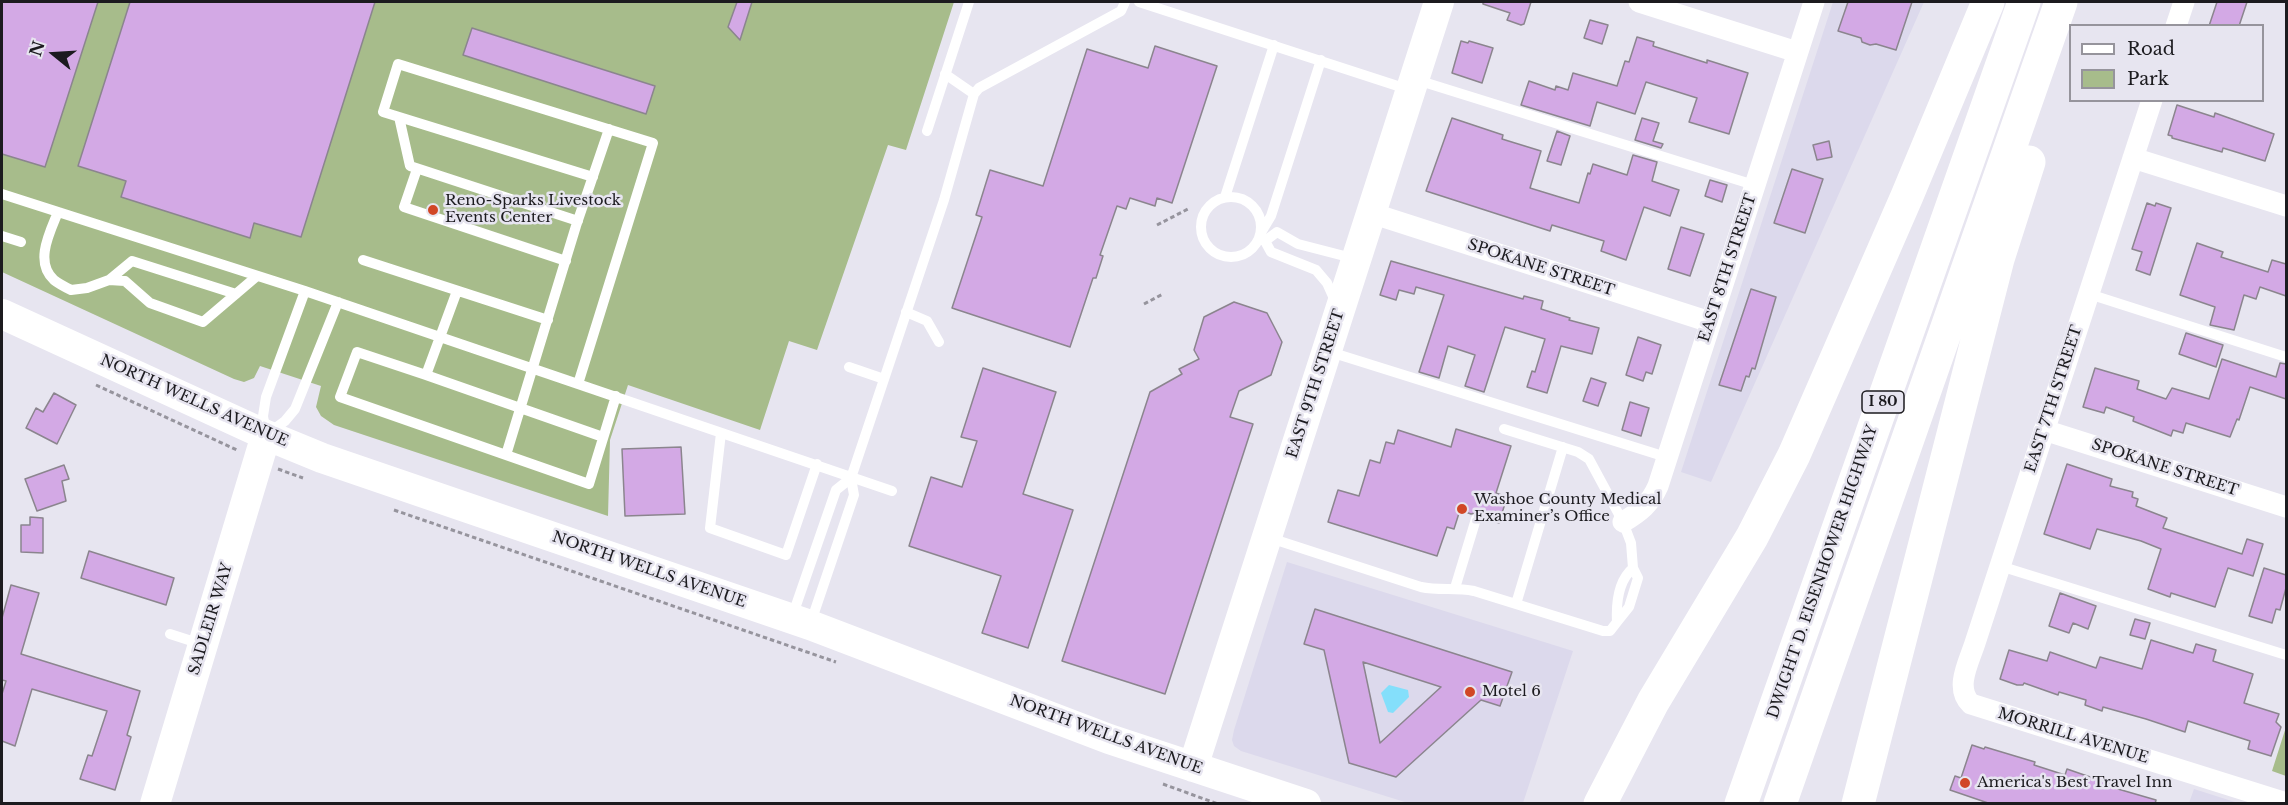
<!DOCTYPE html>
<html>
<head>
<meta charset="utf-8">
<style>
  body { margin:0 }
  #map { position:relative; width:2288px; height:805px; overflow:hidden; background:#e7e5f0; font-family:"Libre Baskerville",serif }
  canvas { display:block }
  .frame { position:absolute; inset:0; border:3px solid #1c1b1f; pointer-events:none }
  .legend { position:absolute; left:2069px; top:24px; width:195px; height:78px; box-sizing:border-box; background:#e7e5f0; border:2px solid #96949c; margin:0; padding:8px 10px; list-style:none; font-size:18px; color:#1c1b1f }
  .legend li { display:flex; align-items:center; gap:12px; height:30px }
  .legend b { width:30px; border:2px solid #96949c }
  .north { position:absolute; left:24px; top:24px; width:60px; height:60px; -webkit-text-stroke:4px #e7e5f0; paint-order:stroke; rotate:288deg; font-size:16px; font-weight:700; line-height:24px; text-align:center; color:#1c1b1f }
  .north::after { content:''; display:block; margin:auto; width:21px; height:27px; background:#1c1b1f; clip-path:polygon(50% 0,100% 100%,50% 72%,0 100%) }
</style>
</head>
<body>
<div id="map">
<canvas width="2288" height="805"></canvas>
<div class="frame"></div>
<ul class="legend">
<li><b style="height:8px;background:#fff"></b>Road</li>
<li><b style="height:16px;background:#a7bc8b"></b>Park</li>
</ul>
<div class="north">N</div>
</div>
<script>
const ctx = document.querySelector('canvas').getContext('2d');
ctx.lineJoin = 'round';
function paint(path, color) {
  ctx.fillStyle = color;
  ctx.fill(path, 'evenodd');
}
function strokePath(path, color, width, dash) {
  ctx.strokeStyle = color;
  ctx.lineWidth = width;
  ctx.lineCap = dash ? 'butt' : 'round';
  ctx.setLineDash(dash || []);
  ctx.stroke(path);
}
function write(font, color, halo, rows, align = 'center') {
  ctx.font = font + ' "Libre Baskerville",serif';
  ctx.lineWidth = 5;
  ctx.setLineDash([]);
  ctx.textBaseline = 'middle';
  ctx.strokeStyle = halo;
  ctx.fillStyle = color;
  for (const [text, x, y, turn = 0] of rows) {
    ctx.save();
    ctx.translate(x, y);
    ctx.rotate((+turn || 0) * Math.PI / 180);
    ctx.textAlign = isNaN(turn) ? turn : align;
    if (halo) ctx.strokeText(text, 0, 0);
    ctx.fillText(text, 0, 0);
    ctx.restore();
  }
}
paint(new Path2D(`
  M1833 2H1924L1711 482 1681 472Z
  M1287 562 1573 651 1523 803H1408L1241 751 1234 746 1232 740 1234 730Z
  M2194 789 2238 803H2189Z`), '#dcd9ec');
paint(new Path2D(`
  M2 2H954L906 150 888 145 817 350 789 341 760 430 628 385 610 440 608 516 334 425 321 416 316 407 321 386 260 366 254 378 244 382 234 379 2 272Z
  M2286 727V776L2272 771Z`), '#a7bc8b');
paint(new Path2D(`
  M1389 685 1408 690 1409 697 1393 713 1388 712 1381 693Z`), '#84dffb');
const building = new Path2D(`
  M2 2H98L45 167 2 154Z
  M130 2H375L301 237 254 223 250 238 121 197 126 181 78 166Z
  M737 2H752L740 40 728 27Z
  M1483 2H1531L1524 24 1521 25 1507 20 1510 13 1483 4Z
  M1848 2H1912L1896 50 1876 44 1870 45 1862 42 1861 38 1838 31Z
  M2217 2H2247L2239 26H2209Z
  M1590 20 1608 25 1602 44 1584 38Z
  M472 28 655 86 646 114 463 55Z
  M1637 37 1654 42 1653 46 1707 63V60L1748 73 1729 134 1689 122 1697 98 1646 82 1635 114 1597 102 1590 126 1521 105 1529 81 1555 90 1556 86 1568 90 1573 73 1617 86 1625 61 1629 62Z
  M1461 41 1468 43 1469 41 1493 48 1482 83 1452 73Z
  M1155 46 1217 66 1172 203 1157 198 1155 206 1130 198 1126 209 1117 206 1100 255 1103 256 1096 278H1093L1070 347 952 308 982 217 976 215 990 170 1043 186 1087 49 1148 68Z
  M2177 105 2214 117 2215 113 2274 134 2265 161 2223 148 2222 152 2172 138V136L2168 135Z
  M1452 118 1503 135 1502 139 1541 151 1530 188 1579 203 1588 173 1590 174 1593 164 1627 175 1633 155 1657 162 1652 181 1679 190 1670 216 1644 207 1626 260 1601 251 1604 241 1552 225 1550 231 1426 191Z
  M1642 118 1659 123 1653 141 1663 144 1661 148 1635 140Z
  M1557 131 1570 136 1561 165 1547 161Z
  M1829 141 1832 157 1817 160 1813 145Z
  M1792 169 1823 179 1805 233 1774 223Z
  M1710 180 1727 185 1722 202 1705 196Z
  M2147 203 2155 206 2156 203 2171 208 2150 275 2136 270 2142 252 2132 249Z
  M1681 227 1704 234 1690 276 1668 269Z
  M2197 243 2223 252 2221 257 2268 272 2272 260 2286 264V296L2260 287 2256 299 2244 295 2234 330 2210 325 2215 307 2180 295Z
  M1391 261 1523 299 1524 296 1543 301 1541 309 1570 318 1569 320 1599 328 1592 354 1561 346 1547 393 1527 387 1532 371 1535 372 1545 339 1505 327 1484 392 1465 386 1475 355 1448 346 1439 378 1419 372 1444 295 1416 287 1414 294 1399 290 1396 300 1380 295Z
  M1751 289 1776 297 1755 369 1752 368 1749 377 1746 376 1741 391 1719 385Z
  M1234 302 1267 313 1282 342 1271 375 1239 391 1230 417 1253 424 1165 694 1062 661 1150 392 1182 374 1179 369 1199 359 1194 350 1204 317Z
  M2186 333 2223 345 2216 367 2179 354Z
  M1638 337 1661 345 1652 374 1646 372 1643 381 1626 375Z
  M2222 359 2276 377 2280 363 2286 364V399L2250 387 2239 420 2237 419 2230 437 2186 423 2183 433 2173 430 2171 436 2133 421 2134 417 2106 407 2104 413 2083 407 2095 368 2139 381 2137 389 2166 399 2172 388 2209 399Z
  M983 368 1056 392 1023 494 1073 510 1028 648 982 633 1001 576 909 546 931 477 962 487 977 441 961 437Z
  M1591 378 1606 383 1598 406 1583 401Z
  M54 393 76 405 57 444 26 428 36 408 43 412Z
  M1630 402 1649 408 1641 436 1622 430Z
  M1456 429 1511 446 1496 493 1507 497 1499 523 1483 518 1479 512 1471 514 1460 510 1454 529 1447 527 1437 556 1328 522 1338 490 1359 496 1370 460 1380 463 1386 442 1394 444 1398 430 1451 447Z
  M681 447 685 514 625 516 622 449Z
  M2067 464 2112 479 2110 486 2133 492 2132 497 2138 499 2136 506 2167 518 2163 528 2242 554 2247 539 2263 544 2253 576 2228 568 2215 607 2171 593 2170 597 2148 589 2161 549 2141 541 2097 529 2090 549 2044 534Z
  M64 465 69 479 62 481 66 501 37 511 25 479Z
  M30 517 43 518V553L21 552V525H30Z
  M89 551 174 578 166 605 81 578Z
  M2264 568 2286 575V588L2280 610 2276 609 2272 623 2249 616Z
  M11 585 39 593 21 654 140 691 127 735 131 737 115 790 80 779 88 755 92 756 107 711 32 689 15 746 2 741V694L6 681 2 680V618Z
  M2060 593 2096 606 2088 629 2073 623 2069 633 2049 626Z
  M1315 609 1512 672 1500 706 1481 700 1396 777 1349 763 1324 650 1304 644ZM1363 662 1441 687 1380 743Z
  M2135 619 2150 623 2145 639 2130 635Z
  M2151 640 2193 653 2196 644 2216 650 2213 661 2253 674 2244 703 2279 714 2276 722 2281 727 2271 756 2248 749 2250 741 2188 721 2185 732 2146 719 2103 707 2102 711 2085 705 2086 700 2059 692 2058 695 2024 683 2023 685H2017L2000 679 2009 650 2047 661 2050 652 2096 668 2100 657 2142 669Z
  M1972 745 1984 749 1985 747 2035 762 2034 765 2065 775 2067 769 2119 787 2118 789 2156 800 2155 804H1991L1950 790 1955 776 1961 778Z`);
paint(building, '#d3a9e5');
strokePath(building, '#8b858e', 1.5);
strokePath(new Path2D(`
  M1157 225 1188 209
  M1144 304 1163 294
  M96 385 237 450
  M278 469 303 478
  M394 510 836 662
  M1163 784 1218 804`), '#96949d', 3, [4.5, 3]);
strokePath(new Path2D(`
  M1139 2 1410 90
  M945 74 974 94 979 88 1121 11 1125 2
  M1417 80 1754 185
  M399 117 410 166 578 221
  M927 131 969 2
  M417 169 404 207 566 261
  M2 194 305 291 892 491
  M1201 227a30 30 0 1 1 60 0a30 30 0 1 1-60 0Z
  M1225 197 1274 45
  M58 212C50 232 34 262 54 280 59 284 65 287 71 290L87 288 109 280 125 281 150 303 203 322 257 276
  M1262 231 1271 216 1321 60
  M2 236 21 242
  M1259 239 1265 241 1271 252 1316 270 1327 283 1336 303
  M1265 241 1277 232 1298 244 1356 259
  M363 260 548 320
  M109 280 132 261 236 294
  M305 291 266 397 263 416 266 435 285 421 295 409 338 302
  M457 291 426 375 357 352 340 397 589 484 616 396
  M2089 294 2286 357
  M906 312 927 321 939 342
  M1327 351 1666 457
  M849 367 884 379
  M426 375 603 437
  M578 384 653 143 398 64 383 112 593 177
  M1504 429 1578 452 1589 459 1623 522 1631 543 1633 568 1638 578 1629 607 1617 622C1616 603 1618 581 1633 568
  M721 433 710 528 786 555 817 464
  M506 455 576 226 609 129
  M1270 538 1421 587C1439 591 1456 587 1474 591L1603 631H1610L1617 622
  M2000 566 2286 655
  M1455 588 1476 519
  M1516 604 1563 447
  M792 617 836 490 851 478
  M811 622 854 495 851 478 944 200 974 94
  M170 634 201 644`), '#fff', 10);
strokePath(new Path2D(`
  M1639 2 1797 52
  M2176 26 2184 2
  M2152 100 1975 643C1969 662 1954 688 1971 704L2286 803
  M2133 158 2286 206
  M1371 213 1710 322
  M2044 430 2286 507
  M1623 522C1640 512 1650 504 1658 486L1814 2`), '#fff', 21);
strokePath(new Path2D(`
  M2 314 266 435 322 458 810 625 1109 739 1306 804
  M1193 767 1439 2
  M155 804 266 435`), '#fff', 30);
strokePath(new Path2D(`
  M1600 804 1653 702 1752 537 1794 455 1907 196 1988 2
  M1741 804 2024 2
  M1780 804 2061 2
  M1858 804 1998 259 2029 162`), '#fff', 33);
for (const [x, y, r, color] of [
  [433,210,6,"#d14726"],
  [1462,509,6,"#d14726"],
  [1470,692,6,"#d14726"],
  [1965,783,6,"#d14726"]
]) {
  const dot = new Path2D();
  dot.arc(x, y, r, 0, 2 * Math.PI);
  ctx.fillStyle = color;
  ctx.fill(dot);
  strokePath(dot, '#e7e5f0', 2);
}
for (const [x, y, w] of [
  [1883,402,42]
]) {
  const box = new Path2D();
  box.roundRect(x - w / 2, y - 11, w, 22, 4.5);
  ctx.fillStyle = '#e7e5f0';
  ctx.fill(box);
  strokePath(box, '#1c1b1f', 1.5);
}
write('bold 14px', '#1c1b1f', null, [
  ["I 80",1883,402]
]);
write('15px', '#1c1b1f', '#e7e5f0', [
  ["Reno-Sparks Livestock",445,201],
  ["Events Center",445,218],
  ["Washoe County Medical",1474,500],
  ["Examiner’s Office",1474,517],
  ["Motel 6",1482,692],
  ["America's Best Travel Inn",1977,783]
], 'left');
write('15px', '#1c1b1f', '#e7e5f0', [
  ["SPOKANE STREET",1541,268,18],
  ["EAST 8TH STREET",1728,268,-72],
  ["EAST 9TH STREET",1316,384,-72],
  ["EAST 7TH STREET",2054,399,-72],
  ["NORTH WELLS AVENUE",194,401,24],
  ["SPOKANE STREET",2165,468,18],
  ["NORTH WELLS AVENUE",649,570,19],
  ["DWIGHT D. EISENHOWER HIGHWAY",1823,572,-71],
  ["SADLEIR WAY",211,619,-73],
  ["NORTH WELLS AVENUE",1106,735,20],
  ["MORRILL AVENUE",2073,736,17]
]);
</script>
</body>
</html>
